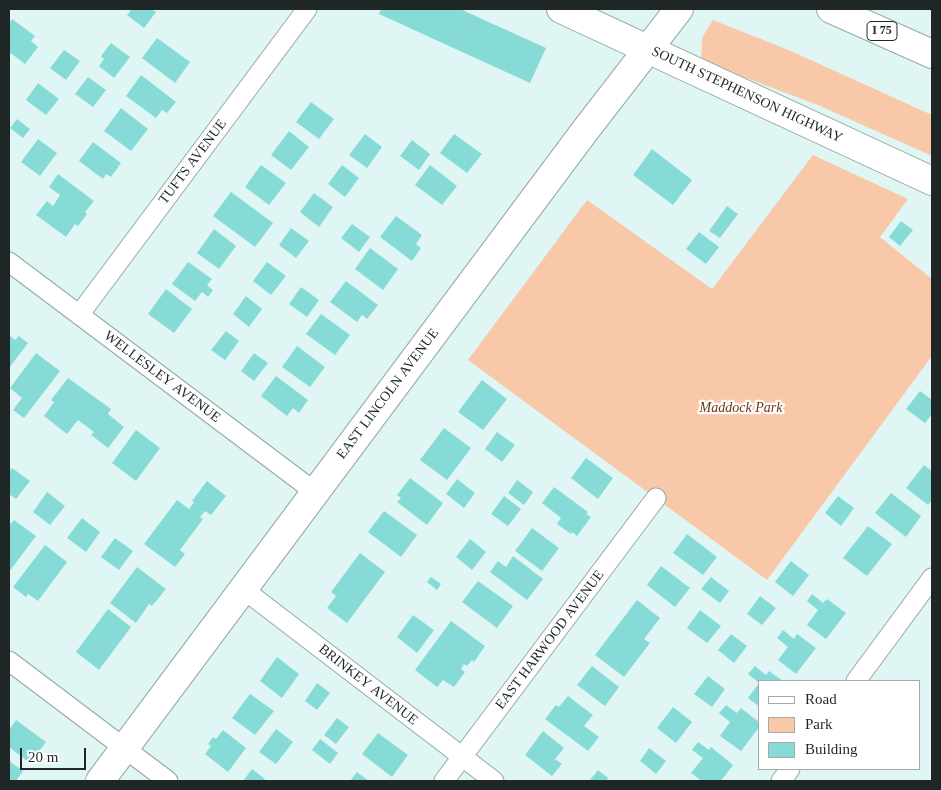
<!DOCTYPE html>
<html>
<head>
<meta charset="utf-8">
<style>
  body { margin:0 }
  #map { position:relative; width:941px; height:790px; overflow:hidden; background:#e0f6f5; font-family:"Times New Roman",serif }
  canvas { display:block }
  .frame { position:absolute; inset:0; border:10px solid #1f2726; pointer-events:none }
  .legend { position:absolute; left:758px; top:680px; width:162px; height:90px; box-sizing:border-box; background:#fff; border:1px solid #a5a9a8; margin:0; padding:6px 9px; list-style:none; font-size:15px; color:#1f2726 }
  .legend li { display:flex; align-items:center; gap:10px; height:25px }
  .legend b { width:25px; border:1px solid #a5a9a8 }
  .scale { position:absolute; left:20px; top:748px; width:66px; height:22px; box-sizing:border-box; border:2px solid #1f2726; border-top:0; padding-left:6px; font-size:15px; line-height:18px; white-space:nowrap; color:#1f2726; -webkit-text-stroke:4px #fff; paint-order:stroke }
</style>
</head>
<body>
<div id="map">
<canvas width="941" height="790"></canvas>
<div class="frame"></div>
<ul class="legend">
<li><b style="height:6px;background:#fff"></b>Road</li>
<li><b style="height:14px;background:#f8c8a9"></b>Park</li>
<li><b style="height:14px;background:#87dbd7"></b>Building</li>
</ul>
<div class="scale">20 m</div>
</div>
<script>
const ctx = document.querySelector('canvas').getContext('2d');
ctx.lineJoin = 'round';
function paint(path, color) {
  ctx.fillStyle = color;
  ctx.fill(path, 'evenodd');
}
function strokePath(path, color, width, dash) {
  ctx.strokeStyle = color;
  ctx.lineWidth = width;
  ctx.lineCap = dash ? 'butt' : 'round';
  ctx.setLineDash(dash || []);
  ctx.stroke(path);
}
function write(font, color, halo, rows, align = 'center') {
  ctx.font = font + ' "Times New Roman",serif';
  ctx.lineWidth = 4.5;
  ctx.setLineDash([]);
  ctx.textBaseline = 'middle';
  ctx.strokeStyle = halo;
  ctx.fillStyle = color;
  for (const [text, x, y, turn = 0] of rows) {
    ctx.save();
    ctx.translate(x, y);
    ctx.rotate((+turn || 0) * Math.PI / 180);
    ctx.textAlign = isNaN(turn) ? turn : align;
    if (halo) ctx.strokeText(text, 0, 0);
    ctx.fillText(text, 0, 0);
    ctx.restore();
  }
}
paint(new Path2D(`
  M713 20 791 51 932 115V156L818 105 701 61 702 38Z
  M813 155 908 199 880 237 932 279V356L767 580 468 360 587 200 712 289Z`), '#f8c8a9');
paint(new Path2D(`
  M132 9H151L156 12 144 28 127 15Z
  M381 9H460L546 48 530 83 379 14Z
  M12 19 35 36 31 41 38 47 25 64 9 52V24Z
  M157 38 190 62 175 83 142 58Z
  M111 43 130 57 114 78 99 66 104 59 101 56Z
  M64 50 80 61 66 80 50 68Z
  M141 75 176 102 167 113 162 110 156 118 126 96Z
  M88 77 106 90 93 107 75 94Z
  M38 83 59 99 46 115 26 100Z
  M311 102 334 119 319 139 296 122Z
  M121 108 148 129 131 151 104 131Z
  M17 119 30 129 23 138 10 128Z
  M289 131 309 147 291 170 271 155Z
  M365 134 382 147 367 168 349 155Z
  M454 134 482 154 467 173 440 153Z
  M38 139 57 153 40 176 21 162Z
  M412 140 430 154 419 170 400 156Z
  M93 142 121 163 111 177 106 174 103 179 79 161Z
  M652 149 692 180 673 205 633 175Z
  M261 165 286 183 269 205 245 187Z
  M342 165 359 178 345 197 328 184Z
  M430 165 457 186 442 205 415 185Z
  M58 174 94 201 85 212 87 214 78 226 75 224 66 237 36 215 47 201 53 206 60 195 49 187Z
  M231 192 273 223 255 247 213 216Z
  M314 193 333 207 319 227 300 212Z
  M727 206 738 214 720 238 709 231Z
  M396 216 422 235 416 244 421 248 412 261 380 237Z
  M901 221 913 230 900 246 889 237Z
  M352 224 370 237 359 252 341 238Z
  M291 228 309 241 296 258 279 245Z
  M214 229 236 246 219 269 197 253Z
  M699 232 719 247 706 264 686 249Z
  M370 248 398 269 383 290 355 269Z
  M188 262 212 279 207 285 213 290 208 297 202 292 195 301 172 284Z
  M267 262 286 276 271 295 253 281Z
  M346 281 378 305 367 319 362 315 357 322 330 302Z
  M301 287 319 300 307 317 289 304Z
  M166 289 192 309 174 333 148 314Z
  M246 296 262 309 249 327 233 314Z
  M321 314 350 335 335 355 306 334Z
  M226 331 239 341 225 360 211 350Z
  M9 335 15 340 19 336 28 343 9 368Z
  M297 346 325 367 310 387 282 367Z
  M36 353 60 371 24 418 13 410 22 398 10 388Z
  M254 353 268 363 254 381 241 371Z
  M276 376 308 400 299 413 293 408 287 416 261 396Z
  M68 378 111 409 108 414 124 427 108 448 91 435 94 432 78 420 67 434 44 416 54 402 51 400Z
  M482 380 507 399 483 430 458 412Z
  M920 391 932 400V414L925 423 906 409Z
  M444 428 471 448 447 480 420 460Z
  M136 430 160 448 136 481 112 463Z
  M497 432 515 445 502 462 485 449Z
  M586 458 613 478 598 499 571 478Z
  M924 465 932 471V500L928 505 906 488Z
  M12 468 30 481 16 499 9 494V472Z
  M410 478 443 503 427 525 397 502 401 498 397 495Z
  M457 479 475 493 464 508 446 494Z
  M517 480 533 492 524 505 508 493Z
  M207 481 226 496 211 515 205 511 200 517 203 519 180 550 185 554 175 567 144 544 177 500 189 509 194 502 192 501Z
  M554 487 588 512 586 514 591 517 577 536 572 532 571 534 557 524 561 518 542 503Z
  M47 492 65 506 50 525 33 512Z
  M891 493 921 516 906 537 875 513Z
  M504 496 521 509 508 526 491 514Z
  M838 496 854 508 841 526 825 513Z
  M384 511 417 535 401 557 368 532Z
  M82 518 100 532 86 552 67 538Z
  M14 520 36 536 9 572V526Z
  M868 526 892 544 867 576 843 558Z
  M532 528 559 548 542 571 515 551Z
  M687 534 717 557 703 575 673 553Z
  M115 538 133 551 119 570 101 557Z
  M470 539 486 552 472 570 456 557Z
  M45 545 67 562 38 601 28 594 26 597 13 587Z
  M360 553 385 572 347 623 327 608 336 596 331 592Z
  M513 556 543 579 527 600 490 572 498 561 506 567Z
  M791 561 809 575 793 596 775 582Z
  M661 566 690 588 675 607 647 585Z
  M137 567 166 589 152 606 149 604 136 623 110 603Z
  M431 577 441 584 437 590 427 582Z
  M711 577 729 591 720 603 701 589Z
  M478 581 513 606 497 628 462 602Z
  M812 594 823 603 827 599 846 613 826 639 807 625 818 610 807 601Z
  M760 596 776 608 762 625 747 614Z
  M637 600 660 618 644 639 650 643 624 677 595 655Z
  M108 609 131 627 99 670 76 652Z
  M700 610 721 626 707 643 687 628Z
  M413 615 434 630 417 653 397 637Z
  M451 621 485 646 474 662 472 660 467 666 464 664 461 669 465 672 454 687 443 680 437 687 415 670Z
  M783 630 794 639 797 634 816 648 796 674 778 660 788 647 777 638Z
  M731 634 747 646 734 663 718 650Z
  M277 657 299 674 282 698 260 681Z
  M592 666 619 687 605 706 577 685Z
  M755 666 766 675 769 671 783 681H760V707L748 698 759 683 748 674Z
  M708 676 725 689 712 707 694 694Z
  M317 683 330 693 317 710 305 701Z
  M250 694 274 711 255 735 232 718Z
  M568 696 593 715 584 726 599 737 588 751 545 719 556 705 559 707Z
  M726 705 737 713 741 708 760 723V726L741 751 720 736 730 722 719 713Z
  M673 707 692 722 676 743 657 728Z
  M337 718 349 727 336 744 324 735Z
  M16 720 46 742 30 763 9 747V730Z
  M276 729 293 742 276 764 259 752Z
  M223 730 246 748 228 772 205 754 211 746 208 744 213 737 216 739Z
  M543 731 564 748 555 759 562 764 552 776 525 755Z
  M378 733 408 755 392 777 362 754Z
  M320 739 338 753 330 764 312 750Z
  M698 742 709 750 711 747 733 765 721 781H702L691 773 703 758 692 750Z
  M649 748 666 761 656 774 640 761Z
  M9 761 23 771 16 781H9Z
  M252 769 265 779 264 781H243Z
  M598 770 608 778 606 781 590 780Z
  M357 772 369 781H350Z`), '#87dbd7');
const street = new Path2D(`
  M9 262 315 492
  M79 315 307 9
  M243 589 494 781
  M9 661 168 781
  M856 681 932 578
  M444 781 656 498
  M781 781 790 769`);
const secondary = new Path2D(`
  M561 9 932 181
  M100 781 584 132 679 9`);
const highway = new Path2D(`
  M831 9 932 54`);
strokePath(street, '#94a8a7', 21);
strokePath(secondary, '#94a8a7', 30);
strokePath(highway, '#94a8a7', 30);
strokePath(street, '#fff', 19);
strokePath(secondary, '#fff', 28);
strokePath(highway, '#fff', 28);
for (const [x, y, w] of [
  [882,31,30]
]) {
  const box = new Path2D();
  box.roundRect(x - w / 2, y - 9.5, w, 19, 4);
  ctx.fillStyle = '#fff';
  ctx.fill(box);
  strokePath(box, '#1f2726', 1);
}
write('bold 12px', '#1f2726', null, [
  ["I 75",882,31]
]);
write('14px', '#1f2726', '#fff', [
  ["SOUTH STEPHENSON HIGHWAY",747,95,25],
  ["TUFTS AVENUE",193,162,-53],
  ["WELLESLEY AVENUE",162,377,37],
  ["EAST LINCOLN AVENUE",388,394,-53],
  ["EAST HARWOOD AVENUE",550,640,-53],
  ["BRINKEY AVENUE",368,685,38]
]);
write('italic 14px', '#6b370e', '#fff', [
  ["Maddock Park",741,408]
]);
</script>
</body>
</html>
